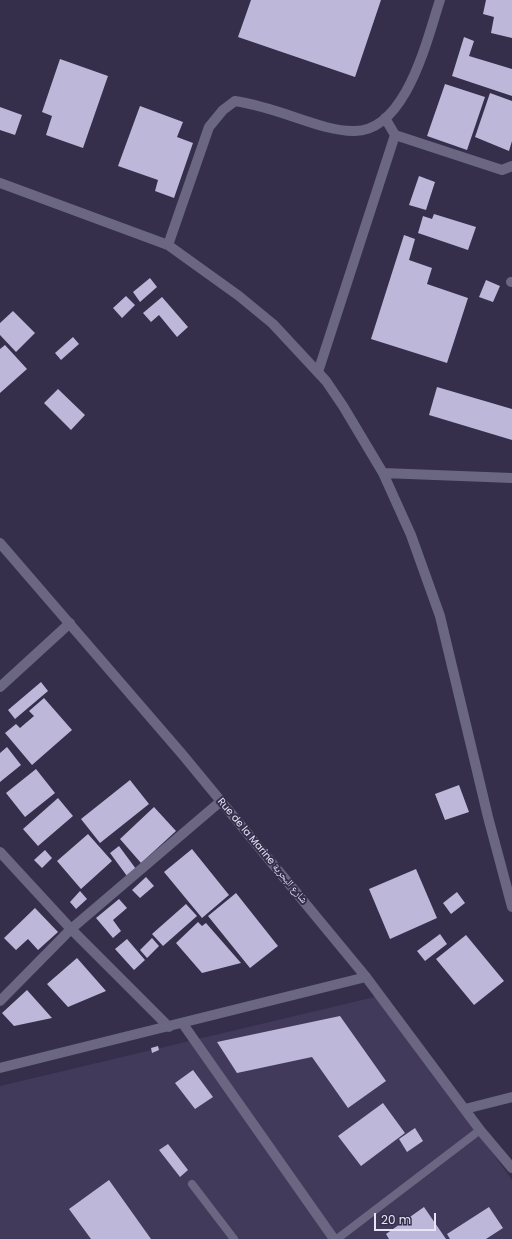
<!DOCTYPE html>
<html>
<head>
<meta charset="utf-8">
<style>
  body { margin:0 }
  #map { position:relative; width:512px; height:1239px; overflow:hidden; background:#352f4b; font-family:Poppins,sans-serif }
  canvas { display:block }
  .scale { position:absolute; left:374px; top:1213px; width:62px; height:18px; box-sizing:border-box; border:2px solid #e6e4f6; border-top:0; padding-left:5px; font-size:12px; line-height:14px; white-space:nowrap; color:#e6e4f6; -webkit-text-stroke:3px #352f4b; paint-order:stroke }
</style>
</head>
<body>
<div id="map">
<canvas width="512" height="1239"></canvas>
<div class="scale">20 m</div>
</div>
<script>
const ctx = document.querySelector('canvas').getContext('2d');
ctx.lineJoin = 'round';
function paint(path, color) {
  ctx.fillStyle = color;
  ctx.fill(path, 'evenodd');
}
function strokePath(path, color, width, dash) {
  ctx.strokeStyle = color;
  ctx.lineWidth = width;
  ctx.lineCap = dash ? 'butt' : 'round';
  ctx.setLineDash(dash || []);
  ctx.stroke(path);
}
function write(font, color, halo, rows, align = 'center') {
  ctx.font = font + ' Poppins,"Noto Naskh Arabic",sans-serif';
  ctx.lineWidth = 4;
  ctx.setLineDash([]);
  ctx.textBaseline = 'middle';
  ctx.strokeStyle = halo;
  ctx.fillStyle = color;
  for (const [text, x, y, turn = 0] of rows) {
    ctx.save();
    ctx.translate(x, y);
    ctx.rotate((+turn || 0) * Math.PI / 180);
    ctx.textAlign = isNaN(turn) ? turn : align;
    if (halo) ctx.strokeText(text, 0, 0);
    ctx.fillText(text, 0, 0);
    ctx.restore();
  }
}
paint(new Path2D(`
  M379 996 512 1180V1239H0V1086Z`), '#423a5b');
paint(new Path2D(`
  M251 0H381L355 77 238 37Z
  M486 0H512V38L491 33 494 17 483 14Z
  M464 37 474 41 469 56 512 69V96L452 76Z
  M60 59 108 76 83 148 46 135 52 116 42 112Z
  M445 84 485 97 467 150 427 136Z
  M490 93 512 101V141L509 151 475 137Z
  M140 106 183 122 177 137 193 143 174 198 155 191 158 180 118 166Z
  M0 107 22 115 15 135 0 130Z
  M419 176 435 182 426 210 409 205Z
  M434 214 476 227 468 250 418 233 423 216 432 219Z
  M404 235 415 239 409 260 432 268 427 284 468 298 447 363 371 339Z
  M150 278 157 287 140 302 133 292Z
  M486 280 500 286 493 302 479 297Z
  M126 296 135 305 122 318 113 308Z
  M162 297 188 327 177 337 159 315 151 322 143 313Z
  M13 311 35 333 16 352 0 335V323Z
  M73 337 79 344 61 360 55 353Z
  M5 345 27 369 0 393V349Z
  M437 387 512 409V440L429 415Z
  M58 389 85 415 71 430 44 403Z
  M41 682 48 691 15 719 8 710Z
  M44 698 72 730 32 765 5 733 16 724 20 728 34 716 29 711Z
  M7 747 21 765 0 782V753Z
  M36 769 55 793 25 817 6 793Z
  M130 780 149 804 100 843 81 819Z
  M459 785 469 812 445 820 435 794Z
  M58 798 73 816 38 846 23 829Z
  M154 807 176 831 141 863 120 839Z
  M88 834 112 861 81 889 57 861Z
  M119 846 136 869 127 876 110 853Z
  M192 849 229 895 202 918 164 872Z
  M45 850 52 858 42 868 34 860Z
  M416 869 437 918 390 939 369 889Z
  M146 877 154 886 140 898 132 890Z
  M80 891 87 899 76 909 70 902Z
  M457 892 465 903 451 914 443 903Z
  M236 893 278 946 250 968 208 916Z
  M119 899 127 908 113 920 121 931 113 938 96 918Z
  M186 904 197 916 163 946 152 934Z
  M35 908 58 932 38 950 28 939 16 950 4 938Z
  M198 922 202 926 206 923 241 963 202 973 176 943Z
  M440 934 447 944 425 961 417 951Z
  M466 935 504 981 474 1005 436 959Z
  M152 938 159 946 147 958 140 950Z
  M127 939 145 960 134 970 115 949Z
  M77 958 106 991 68 1007 47 984Z
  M27 990 52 1018 14 1026 2 1013Z
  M340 1016 386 1081 348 1108 312 1057 237 1073 217 1042Z
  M158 1046 159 1050 152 1053 151 1048Z
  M193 1070 213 1097 195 1109 175 1083Z
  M383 1103 405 1133 361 1166 338 1136Z
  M415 1128 423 1141 407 1152 399 1139Z
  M168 1144 188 1170 180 1177 159 1150Z
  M109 1180 151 1239H91L69 1209Z
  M424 1207 446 1239H389L386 1234Z
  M489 1207 503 1228 486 1239H450L447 1234Z`), '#bdb7d9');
strokePath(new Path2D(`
  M192 1184 234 1239
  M337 1239 480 1130`), '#6b6681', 8);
strokePath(new Path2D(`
  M385 118 395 135 502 170 512 166
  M0 183 168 245 239 296 273 324 326 381 343 406 383 473 411 535 440 616 488 817 512 907
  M168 245 209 127 223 110 235 101C268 106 294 118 326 127 334 129 344 131 353 131 406 133 427 39 440 0
  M511 282H512
  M318 372 395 135
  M383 473 512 478
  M0 687 70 623
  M0 852 71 929 169 1027
  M0 1001 71 929 221 801
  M183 1024 334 1239
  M0 1068 366 977
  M465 1109 512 1097`), '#6b6681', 10);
strokePath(new Path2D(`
  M0 543 182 754 366 977 480 1130 512 1168`), '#6b6681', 10);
write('10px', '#e6e4f6', '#352f4b', [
  ["Rue de la Marine شارع البحرية",262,851,50]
]);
</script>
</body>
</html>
